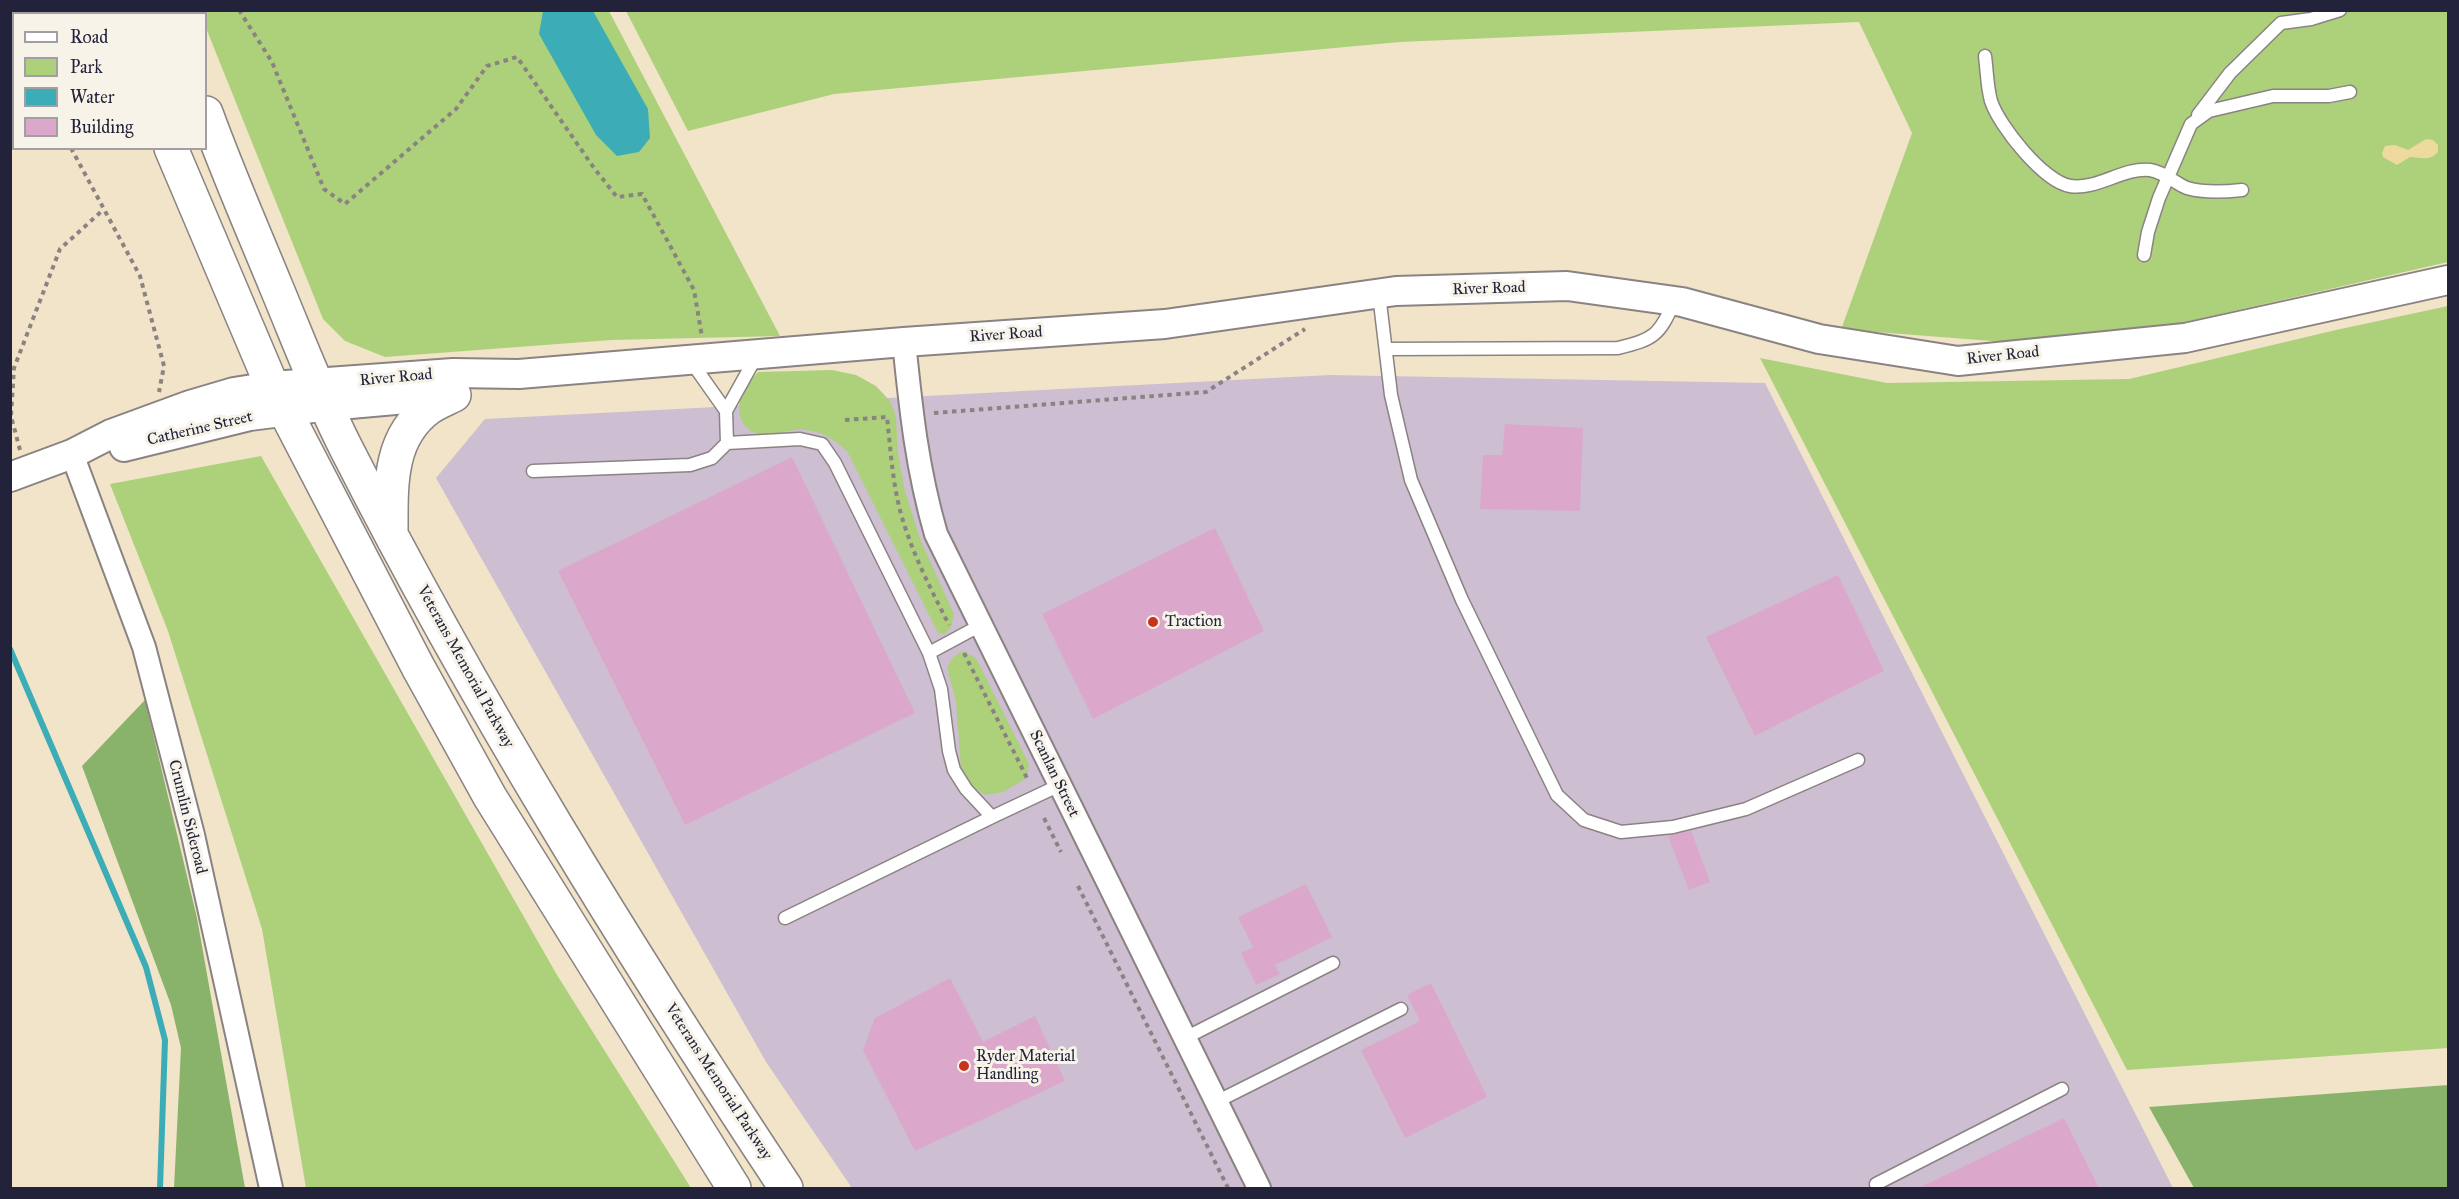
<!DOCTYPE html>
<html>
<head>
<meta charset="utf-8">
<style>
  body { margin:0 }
  #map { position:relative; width:2459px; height:1199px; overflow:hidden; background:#f1e4c9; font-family:"IM FELL Great Primer",serif }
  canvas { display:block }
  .frame { position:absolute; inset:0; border:12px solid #22223b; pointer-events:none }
  .legend { position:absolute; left:12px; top:12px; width:195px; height:138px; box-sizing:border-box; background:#f7f3e8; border:2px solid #a29fa3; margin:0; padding:8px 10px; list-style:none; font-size:18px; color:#22223b }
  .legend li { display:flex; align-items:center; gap:12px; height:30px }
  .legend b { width:30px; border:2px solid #a29fa3 }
</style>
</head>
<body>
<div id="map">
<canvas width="2459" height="1199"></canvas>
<div class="frame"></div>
<ul class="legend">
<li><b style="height:8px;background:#fff"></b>Road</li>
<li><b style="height:16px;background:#acd17a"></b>Park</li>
<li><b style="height:16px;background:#3cadb7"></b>Water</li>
<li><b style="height:16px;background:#dba8cb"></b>Building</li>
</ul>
</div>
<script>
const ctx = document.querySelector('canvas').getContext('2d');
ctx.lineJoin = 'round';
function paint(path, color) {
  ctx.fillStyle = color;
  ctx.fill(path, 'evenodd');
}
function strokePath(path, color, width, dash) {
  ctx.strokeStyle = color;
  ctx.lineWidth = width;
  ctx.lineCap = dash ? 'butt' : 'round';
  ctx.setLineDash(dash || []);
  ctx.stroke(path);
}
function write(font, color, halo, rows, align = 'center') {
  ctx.font = font + ' "IM FELL Great Primer",serif';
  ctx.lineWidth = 6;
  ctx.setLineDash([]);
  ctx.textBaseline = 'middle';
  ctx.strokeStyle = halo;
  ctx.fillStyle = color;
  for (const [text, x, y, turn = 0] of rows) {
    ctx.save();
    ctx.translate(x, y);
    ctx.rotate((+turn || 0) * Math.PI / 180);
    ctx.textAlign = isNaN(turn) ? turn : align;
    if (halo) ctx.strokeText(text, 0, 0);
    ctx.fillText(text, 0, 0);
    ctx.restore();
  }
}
paint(new Path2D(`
  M1330 375 1765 383 2173 1188H852L766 1062 436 478 485 419Z`), '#cdbed2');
paint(new Path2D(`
  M199 11H609L780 336 611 340 385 357 345 341 323 319 206 28V14L200 13Z
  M626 11H2448V262L2190 321 2114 336 2005 342 1863 331 1842 327 1912 133 1859 22 1400 42 834 94 688 131Z
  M2448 306V1048L2127 1070 1760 358 1887 383 2129 379 2336 330Z
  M832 370 856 375 876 386 890 401 896 417 898 454 905 491 920 539 954 614 951 628 944 634 938 633 847 451C834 440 824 432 806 430 791 428 775 436 760 434 739 431 734 406 744 390 747 383 753 378 758 372Z
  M261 456 557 975 691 1188H306L262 929 168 631 110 484Z
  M963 651 976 658 1029 764 1027 778 1003 792 985 795 968 783 961 769 956 701 947 668 953 657Z`), '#acd17a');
paint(new Path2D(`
  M145 700 197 918 245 1188H174L181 1048 171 1005 82 766Z
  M2448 1085V1188H2194L2149 1107Z`), '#89b36a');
paint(new Path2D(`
  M2426 139 2433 140 2438 145V152C2429 162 2421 157 2410 157L2397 165 2383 157 2382 153 2385 146 2395 145 2408 150Z`), '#eeda9e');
paint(new Path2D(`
  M543 11H593L648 109 650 138 639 152 617 156 596 135 539 34Z`), '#3cadb7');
strokePath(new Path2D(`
  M10 649 146 967 165 1040 160 1188`), '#3cadb7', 6);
paint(new Path2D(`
  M1505 424 1583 428 1580 511 1480 509 1483 455H1502Z
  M792 457 915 713 685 825 558 571Z
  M1215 528 1264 631 1093 719 1042 614Z
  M1838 575 1884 671 1755 736 1706 637Z
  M1691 831 1710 882 1689 890 1668 836Z
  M1306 884 1332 937 1275 965 1280 974 1256 985 1241 953 1253 947 1238 917Z
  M950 978 983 1042 1035 1016 1065 1081 915 1151 863 1050 875 1018Z
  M1431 983 1487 1097 1405 1138 1361 1050 1420 1021 1407 995Z
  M2064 1118 2099 1188H1919Z`), '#dba8cb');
const service = new Path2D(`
  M1985 56C1987 71 1987 87 1991 101 1999 126 2044 182 2070 186 2098 190 2123 167 2150 170 2164 172 2175 183 2187 188 2204 193 2224 192 2242 190
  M2198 115 2230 73 2281 23 2311 19 2340 10
  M2144 255 2148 232 2159 198 2191 124 2209 111 2273 96H2329L2350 92
  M1379 294 1391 395 1411 480 1462 600 1557 795 1584 820 1621 832 1673 827 1746 809 1858 760
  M1386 349 1618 348C1654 339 1659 336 1674 302
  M690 360 726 411 756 357
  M727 443 800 439 822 444 835 463 929 653 981 625
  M533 471 690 465 712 458 727 443 726 411
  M929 653 941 689 949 751 954 770 966 789 992 817 1060 785
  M785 918 992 817
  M1185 1038 1333 963
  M1216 1102 1401 1009
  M1878 1188 1876 1184 2062 1089`);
const minor = new Path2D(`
  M904 342C911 410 917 469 936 534L1259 1188
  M72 454 144 647 193 835 271 1188`);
const tertiary = new Path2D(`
  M124 447 250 416 328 406 451 395
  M10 477 72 454 111 434 190 405 234 392 272 386 453 373 519 374 904 342 1165 324 1396 291 1567 286 1682 302 1819 339 1958 361 2185 338 2448 280`);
const trunk = new Path2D(`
  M120 10 121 14
  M167 10 168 14
  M206 113C227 171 252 228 275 284 298 339 319 395 346 448 476 704 628 949 786 1188
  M171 148 272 386 418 667 490 797 734 1188
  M391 529C391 485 389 437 429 408 436 403 446 399 454 395`);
strokePath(service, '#8a8382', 15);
strokePath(minor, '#8a8382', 26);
strokePath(tertiary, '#8a8382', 32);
strokePath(trunk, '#8a8382', 36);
strokePath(new Path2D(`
  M239 10 272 62 324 189 345 204 456 109 487 66 517 57 594 168 617 197 642 194 694 290 702 337
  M61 14 62 10
  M10 112 14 113
  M71 148 140 276 164 366 159 392
  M934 413 1206 392 1305 329
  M845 420 887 417C891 454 893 492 905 527 916 561 933 593 949 625
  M20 450 11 416 14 368 60 249 103 210
  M964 653 1027 778
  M1044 818 1061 852
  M1078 886 1228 1188`), '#8a8382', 4, [4.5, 4.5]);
strokePath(service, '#fff', 12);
strokePath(minor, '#fff', 22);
strokePath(tertiary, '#fff', 28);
strokePath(trunk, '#fff', 33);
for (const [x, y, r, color] of [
  [1153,622,6,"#c8321e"],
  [964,1066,6,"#c8321e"]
]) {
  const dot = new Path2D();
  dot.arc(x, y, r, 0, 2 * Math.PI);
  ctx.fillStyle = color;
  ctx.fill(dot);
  strokePath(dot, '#f7f3e8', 2);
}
write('16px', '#22223b', '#f7f3e8', [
  ["River Road",1489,289,-2],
  ["River Road",1006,335,-4],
  ["River Road",2003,356,-6],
  ["River Road",396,378,-5],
  ["Catherine Street",200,429,-13],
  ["Veterans Memorial Parkway",465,667,61],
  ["Scanlan Street",1054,774,64],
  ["Crumlin Sideroad",187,817,76],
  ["Veterans Memorial Parkway",718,1082,57]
]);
write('16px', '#22223b', '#f7f3e8', [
  ["Traction",1165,622],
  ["Ryder Material",976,1057],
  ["Handling",976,1075]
], 'left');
</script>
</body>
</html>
